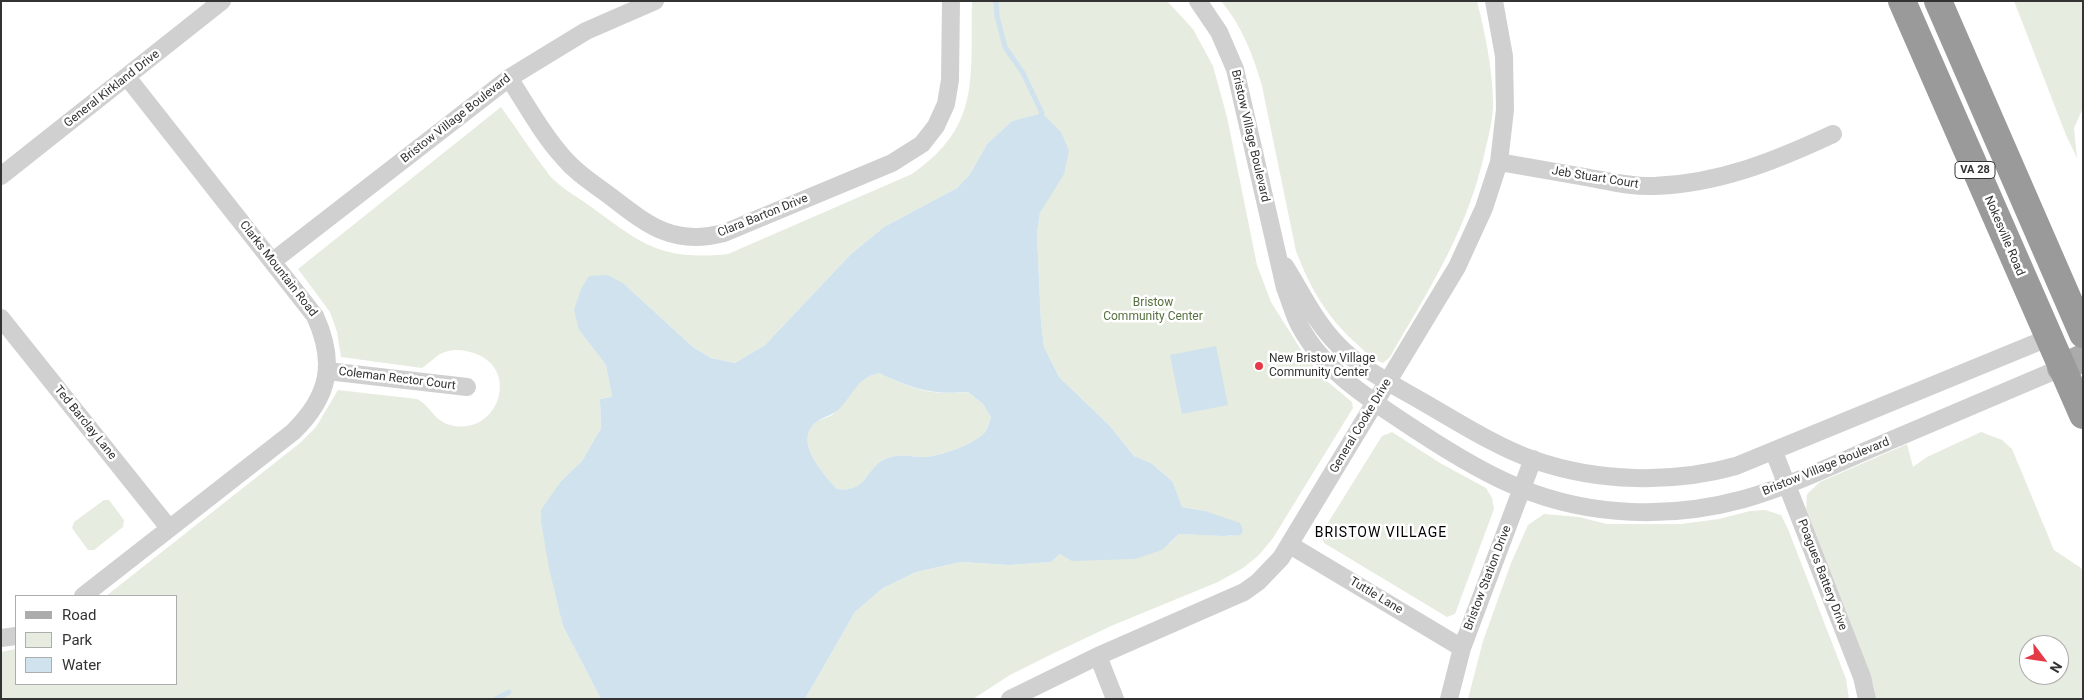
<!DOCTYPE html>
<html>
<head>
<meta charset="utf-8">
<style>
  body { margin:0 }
  #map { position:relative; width:2084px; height:700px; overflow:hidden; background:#fff; font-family:Roboto,sans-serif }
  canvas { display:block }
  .frame { position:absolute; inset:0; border:2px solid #333; pointer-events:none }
  .legend { position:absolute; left:15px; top:595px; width:162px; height:90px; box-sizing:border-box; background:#fff; border:1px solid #adadad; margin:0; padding:6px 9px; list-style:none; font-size:15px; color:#333 }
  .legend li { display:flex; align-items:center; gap:10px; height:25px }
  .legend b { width:25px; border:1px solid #adadad }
  .north { position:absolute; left:2019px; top:635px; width:50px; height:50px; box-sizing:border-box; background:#fff; border:1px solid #adadad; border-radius:50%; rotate:121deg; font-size:14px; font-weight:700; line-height:20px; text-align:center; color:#333 }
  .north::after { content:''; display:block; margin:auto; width:18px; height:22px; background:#e63946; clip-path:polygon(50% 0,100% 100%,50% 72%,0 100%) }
</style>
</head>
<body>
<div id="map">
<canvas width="2084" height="700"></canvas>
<div class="frame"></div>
<ul class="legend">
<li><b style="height:6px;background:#ababab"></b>Road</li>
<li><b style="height:14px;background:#e6ecdf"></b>Park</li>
<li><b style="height:14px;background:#cfe2ee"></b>Water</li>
</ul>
<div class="north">N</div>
</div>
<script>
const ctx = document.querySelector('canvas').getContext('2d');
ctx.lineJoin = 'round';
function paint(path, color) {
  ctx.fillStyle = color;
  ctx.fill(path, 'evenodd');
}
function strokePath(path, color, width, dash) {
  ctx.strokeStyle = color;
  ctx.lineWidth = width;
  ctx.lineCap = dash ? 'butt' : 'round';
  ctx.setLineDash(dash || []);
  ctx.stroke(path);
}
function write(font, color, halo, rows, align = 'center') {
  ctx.font = font + ' Roboto,sans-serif';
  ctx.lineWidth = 5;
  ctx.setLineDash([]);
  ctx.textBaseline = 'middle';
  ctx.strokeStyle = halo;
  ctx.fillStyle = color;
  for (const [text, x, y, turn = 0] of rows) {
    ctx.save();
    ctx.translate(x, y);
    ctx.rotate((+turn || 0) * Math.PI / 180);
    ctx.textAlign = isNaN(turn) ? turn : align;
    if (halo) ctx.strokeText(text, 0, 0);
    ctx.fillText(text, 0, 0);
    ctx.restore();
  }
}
paint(new Path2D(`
  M972 1H1167L1193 29 1213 66 1227 117 1257 265 1271 302 1303 353 1322 377 1352 402 1353 408 1273 538 1259 555 1243 568 1218 582 1111 626 1050 655 1010 675 973 699H805L855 612 883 588 916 572 961 562 1009 565 1051 562 1060 554 1169 544 1179 534 1233 536 1205 511 1182 507 1173 482 1151 463 1134 456 1110 426 1059 377 1044 347 1041 323 1037 234 1040 213 1050 195 1060 132 1042 113 1012 121 987 144 970 174 957 188 884 227 851 254 765 345 735 363 711 358 693 347 623 283 579 330 606 365 612 397 600 399 601 428 582 461 561 481 542 510 541 522 563 626 601 699H1V652L16 649V684H176V596H106L300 443 316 427 338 390 417 399C431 406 433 420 450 425 499 438 523 365 470 352 460 349 450 349 440 354 434 358 428 364 422 368L341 357 337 332 330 312 298 269 501 107C518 130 533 154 550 176 560 187 577 197 590 206 642 244 660 261 728 254L912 174C982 125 970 78 972 1Z
  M1221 1H1477C1485 33 1492 66 1493 99 1494 115 1489 135 1485 151 1468 230 1429 289 1390 357L1383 363C1373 359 1366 353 1358 345 1328 319 1310 288 1296 251L1262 86C1253 55 1242 26 1221 1Z
  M2014 1H2083V108L2074 128 2077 158 2066 135Z
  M879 373C914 389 929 396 968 392L983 404 991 417C989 421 988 428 985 432 975 444 941 456 925 457 908 457 900 452 883 460 865 470 866 493 837 489 824 475 797 445 812 426 817 419 825 419 832 415 835 413 837 410 839 407 853 391 857 379 879 373Z
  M1392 432 1440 463 1486 488 1492 498 1494 509 1455 614 1447 617 1324 543 1321 534 1382 436Z
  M1981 432 2002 440 2012 449 2054 550 2081 568 2083 573V699H1875L1874 687 1806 511 1807 494 1820 482 1907 444 1913 467 1927 457ZM2029 645H2059V675H2029Z
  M104 500H109L124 520 123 527 94 550H88L72 528 74 522Z
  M1765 510 1781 515 1788 529 1846 679 1849 699H1468L1483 641 1511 563 1528 525 1544 514 1579 517 1607 524H1681L1719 519 1750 511Z`), '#e6ecdf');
paint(new Path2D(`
  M1042 113 1061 132 1069 151 1064 174 1040 213 1037 234 1041 323 1044 347 1059 377 1110 426 1134 456 1151 463 1173 482 1182 507 1205 511 1240 523 1243 530 1241 535 1223 536 1179 534 1162 550 1135 559 1072 561 1060 554 1051 562 1009 565 961 562 916 572 883 588 855 612 805 699H601L563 626 549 568 541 522V510L561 481 582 461 601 428 600 399 612 397 606 365 579 330 574 310 581 289 589 276 607 275 623 283 693 347 711 358 735 363 765 345 851 254 884 227 957 188 970 174 987 144 1012 121ZM879 373C914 389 929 395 968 392L983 404 991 417C989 422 988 428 985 432 975 444 941 456 925 457 908 457 900 452 883 460 865 470 866 493 837 489 824 475 797 445 812 426 819 417 832 417 840 408 855 392 856 379 879 373Z
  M1216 346 1228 405 1182 414 1170 355Z`), '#cfe2ee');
strokePath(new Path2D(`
  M996 1 997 16 1005 47 1023 73 1042 113
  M496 699 509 692`), '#cfe2ee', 5);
strokePath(new Path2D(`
  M1198 1 1219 32 1235 69 1285 288C1289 298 1292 308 1296 318 1319 370 1374 402 1419 432 1451 453 1485 474 1520 488 1591 517 1671 519 1744 499 1787 487 1827 468 1868 450 1933 423 1997 395 2061 368
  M509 78C526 104 542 134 563 157 576 173 594 184 610 196 649 226 673 246 724 233L892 163 922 144 936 126 946 104 950 80 951 1
  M1499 162C1528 167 1557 172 1585 177 1608 181 1631 187 1654 186 1718 184 1775 161 1833 134
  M1 176 222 1
  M273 261 509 78 586 31 655 1
  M1285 266C1302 293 1315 322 1338 345 1361 369 1394 385 1423 402 1458 422 1495 446 1534 460 1597 482 1672 484 1736 466L2048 338
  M1 318 169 528
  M327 371 467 387
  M1774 452 1862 677 1867 699
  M1290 545 1462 648
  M83 596 293 432C330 396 336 362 315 316L127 77
  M1 638 16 636
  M1098 656 1115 699
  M1010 699 1098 656 1244 592 1258 582 1281 558 1457 267 1484 208 1499 162 1505 110 1504 56 1494 1
  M1449 699 1462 648 1533 459`), '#d0d0d0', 18);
strokePath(new Path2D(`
  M2061 368 2083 358`), '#ababab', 28);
strokePath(new Path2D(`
  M1902 1 2083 415
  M1938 1 2083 334`), '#9a9a9a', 28);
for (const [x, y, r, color] of [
  [1259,366,5,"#e63946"]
]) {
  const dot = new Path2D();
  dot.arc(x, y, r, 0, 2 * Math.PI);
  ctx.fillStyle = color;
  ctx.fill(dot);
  strokePath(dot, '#fff', 2);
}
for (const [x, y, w] of [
  [1975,170,40]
]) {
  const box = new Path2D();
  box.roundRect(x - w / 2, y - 8.5, w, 17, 4);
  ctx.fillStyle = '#fff';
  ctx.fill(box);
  strokePath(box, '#333', 1);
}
write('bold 11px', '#333', null, [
  ["VA 28",1975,170]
]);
write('12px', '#333', '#fff', [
  ["General Kirkland Drive",112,89,-38],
  ["Bristow Village Boulevard",456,119,-38],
  ["Bristow Village Boulevard",1250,136,77],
  ["Jeb Stuart Court",1595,178,9],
  ["Clara Barton Drive",763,216,-22],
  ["Nokesville Road",2004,236,67],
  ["Clarks Mountain Road",278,269,52],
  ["Coleman Rector Court",397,379,7],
  ["Ted Barclay Lane",85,423,51],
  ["General Cooke Drive",1361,426,-59],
  ["Bristow Village Boulevard",1826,467,-22],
  ["Poagues Battery Drive",1822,575,69],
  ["Bristow Station Drive",1488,578,-69],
  ["Tuttle Lane",1376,596,31]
]);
write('12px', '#56703f', '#fff', [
  ["Bristow",1153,303],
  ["Community Center",1153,317]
]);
write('12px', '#333', '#fff', [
  ["New Bristow Village",1269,359],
  ["Community Center",1269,373]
], 'left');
ctx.letterSpacing = '1px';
write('14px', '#000', '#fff', [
  ["BRISTOW VILLAGE",1381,533]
]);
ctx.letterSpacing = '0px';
</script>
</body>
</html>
